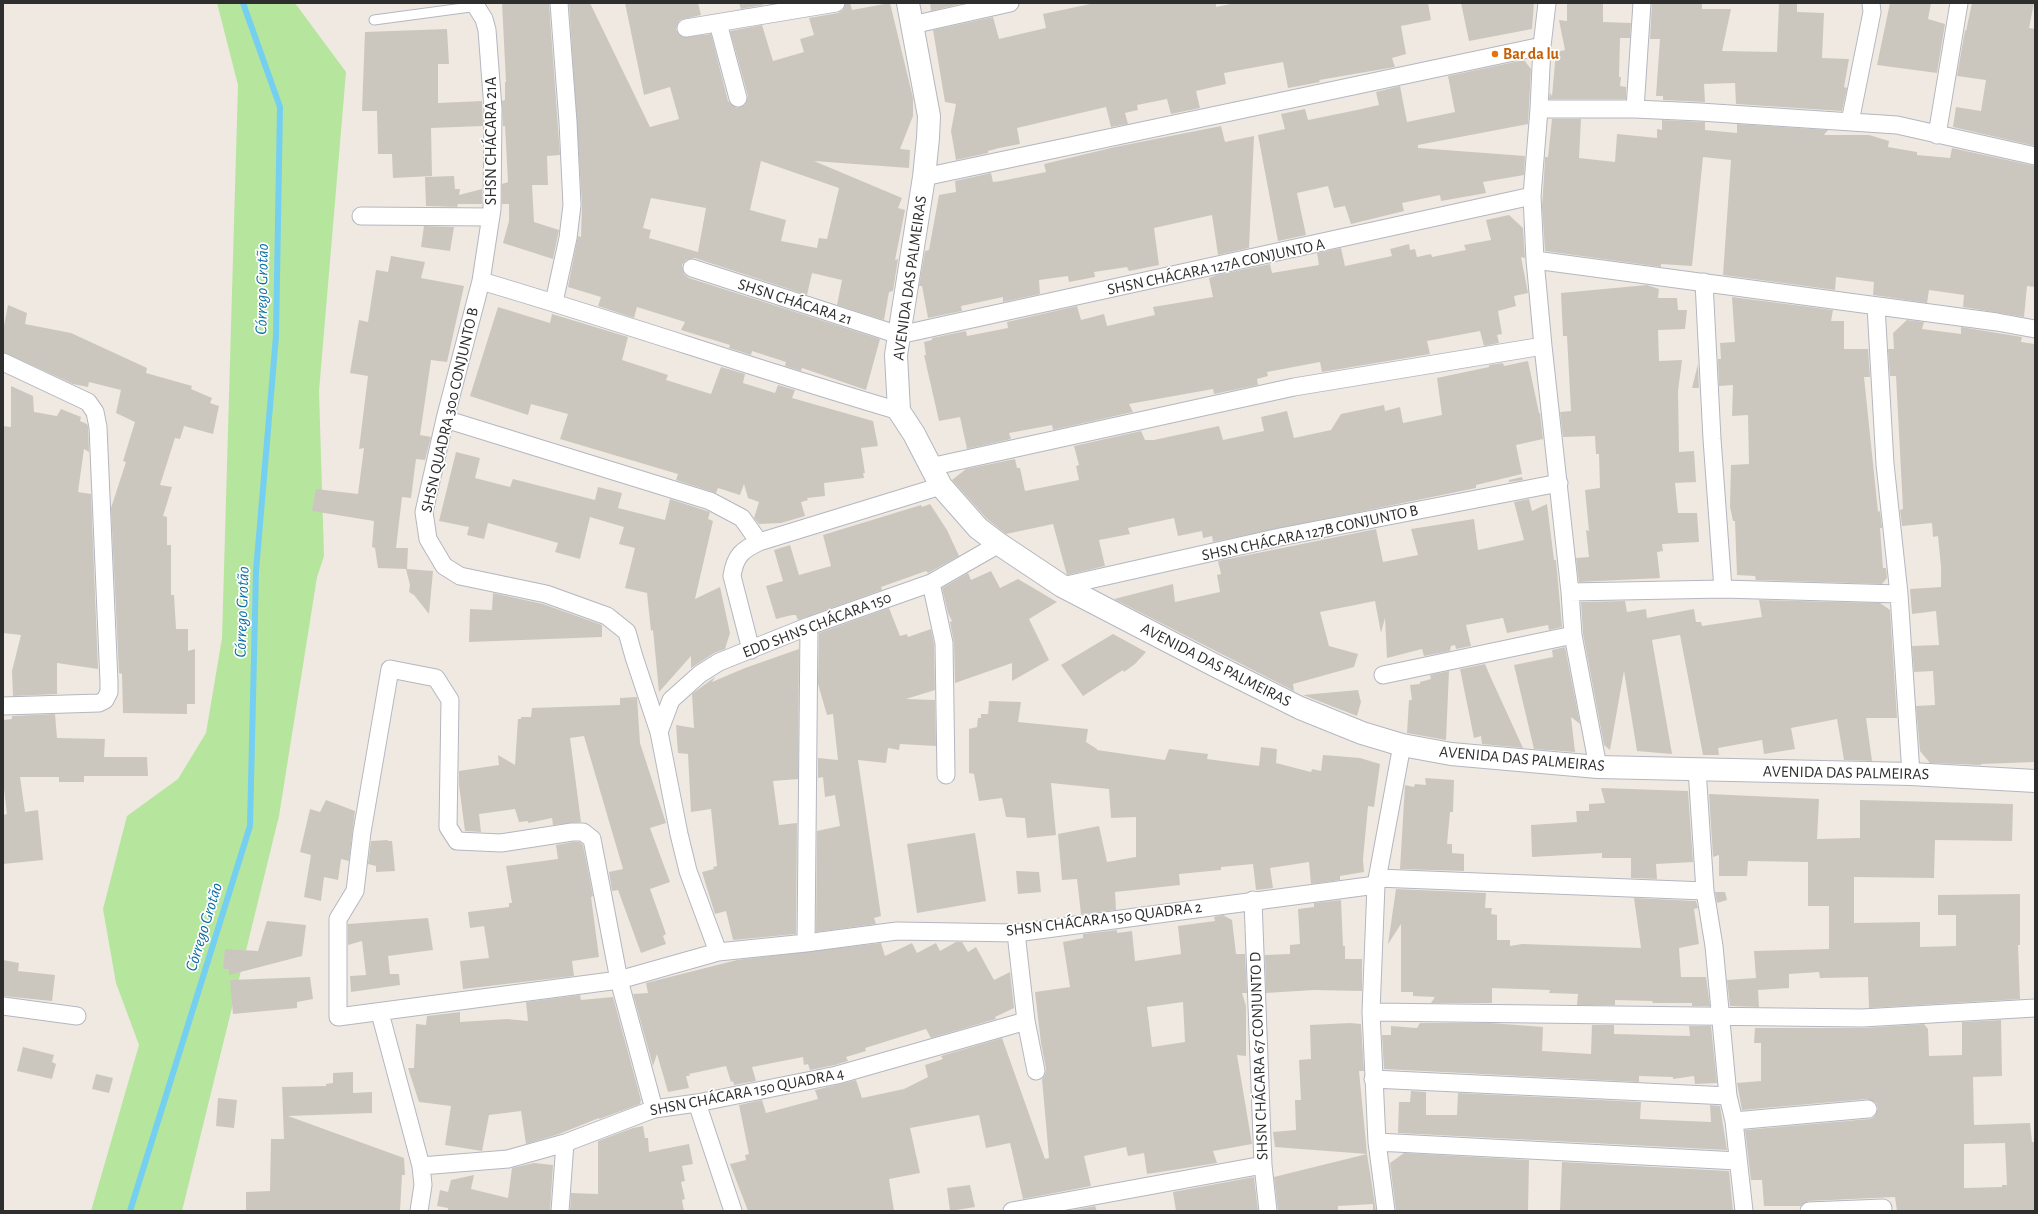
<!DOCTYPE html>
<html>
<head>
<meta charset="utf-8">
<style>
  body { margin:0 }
  #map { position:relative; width:2038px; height:1214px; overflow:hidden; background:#efe9e1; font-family:"Alegreya Sans",sans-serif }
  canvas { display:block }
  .frame { position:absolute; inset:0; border:4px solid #2e2e2e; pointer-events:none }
</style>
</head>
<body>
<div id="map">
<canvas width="2038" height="1214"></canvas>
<div class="frame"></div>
</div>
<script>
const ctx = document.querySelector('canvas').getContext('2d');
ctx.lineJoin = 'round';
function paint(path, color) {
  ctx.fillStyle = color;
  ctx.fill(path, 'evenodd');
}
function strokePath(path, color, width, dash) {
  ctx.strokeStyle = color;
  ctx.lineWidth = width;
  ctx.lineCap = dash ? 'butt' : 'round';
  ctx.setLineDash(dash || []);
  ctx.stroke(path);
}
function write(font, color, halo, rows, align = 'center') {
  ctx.font = font + ' "Alegreya Sans",sans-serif';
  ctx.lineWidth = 3.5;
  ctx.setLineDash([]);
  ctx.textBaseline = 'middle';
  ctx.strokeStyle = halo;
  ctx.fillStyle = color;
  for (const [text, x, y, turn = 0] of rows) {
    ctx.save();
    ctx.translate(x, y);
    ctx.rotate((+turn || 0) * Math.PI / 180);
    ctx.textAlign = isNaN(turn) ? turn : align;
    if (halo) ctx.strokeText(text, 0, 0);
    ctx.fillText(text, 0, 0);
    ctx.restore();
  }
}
paint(new Path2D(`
  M217 3H295L346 72 319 391 324 556 317 577 279 816 182 1211H91L139 1045 116 983 103 909 127 816 178 779 206 733 222 638 238 85Z`), '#b6e59e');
strokePath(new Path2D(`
  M130 1211 250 826 256 571 276 336 280 107 243 3`), '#75cff0', 6);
paint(new Path2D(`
  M502 3H549L560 155 547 156 548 185H532L534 222 559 230 553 259 503 243 509 221V204H502V184L508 182 505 126H503L502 101 505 100V82H506Z
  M569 3H590L650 127 679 119 670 87 644 95 625 3H698L701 15 680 20 677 25 676 30 683 37 711 34 728 101 736 108 745 105 748 96 730 31 762 25 773 61 804 52 800 39 814 35 809 18 838 13 843 10 846 3H850L852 10 890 3 913 98V116L900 149 910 150 909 168 814 161 902 198 898 208 905 210 895 260 898 259 893 291 889 292 884 320 837 305 842 280 812 273 807 295 695 258 686 260 682 265 684 274 689 278 880 339 866 390 811 371 802 368 801 371 785 366 786 362 752 351 751 355 729 348 730 345 681 330 685 322 637 307 634 318 598 306 601 297 568 287 578 236 581 237 582 205ZM761 161 839 188 827 239 819 238 817 248 781 241 786 220 750 210ZM651 198 706 208 698 252 649 238 651 230 643 228Z
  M739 3H763V5L741 9Z
  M930 3H964L931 11Z
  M1095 3H1216V7L1235 3H1428L1431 20 1401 26 1406 54 1392 58 1395 67 1319 80 1320 82 1288 88 1283 62 1224 73 1226 84 1196 91 1200 108 1171 114 1167 99 1137 105 1138 110 1125 113 1128 124 1111 127 1106 107 1017 128 1020 144 999 148 988 151V153L956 160 951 131 956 104 945 102 933 30 993 17 999 39 1046 28 1043 14Z
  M1461 3H1534L1532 29 1469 41Z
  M1567 3H1603V22L1631 23 1630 38H1620L1619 77H1621L1620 86 1626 87V99H1549L1550 93 1552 96 1556 52 1565 50 1559 20 1567 21Z
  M1652 3H1702V9H1731L1722 51 1777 52 1779 3H1797V12L1824 13 1822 58 1849 59 1844 87 1847 88 1842 111 1736 104 1735 83 1704 84 1705 102 1663 100V96H1656L1660 39H1650Z
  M1890 3H1931L1928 19 1945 24 1937 73 1877 65Z
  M1972 3H2034L2029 28 2035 29V146L1953 127 1956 107 1981 111 1986 80 1957 76 1965 30 1966 31Z
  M447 29 449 64H438V103L482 101 483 126 431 128 432 176 393 178 392 154H378L377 111H362L365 32Z
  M1524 60 1531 69 1528 124 1418 145V148L1525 156 1524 175 1483 182 1486 193 1441 201 1440 195 1402 203 1404 211 1351 224 1345 206 1334 208 1328 186 1297 193 1306 235 1278 241 1258 135 1285 129 1281 114 1305 109 1308 120 1357 110 1379 105 1376 92 1400 86 1407 122 1455 112 1448 76Z
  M1548 119H1581L1579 158 1615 162 1617 134 1657 138V129L1662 130V120L1705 122V130L1737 133V124L1828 130 1824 135H1869L1889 141 1888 147 1917 152V155L1950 158 1952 148 2035 166V287L2027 286 2024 317 1963 307 1964 295 1929 290 1927 303 1873 295 1874 282 1836 277 1835 290 1723 275 1731 160 1703 157 1692 266 1661 264V267L1545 251 1542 206 1544 177 1545 157H1548L1552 119Z
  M1221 126 1225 142 1254 136 1249 248 1218 255 1212 215 1154 228 1159 265 1129 271 1127 267 1094 272 1095 277 1069 282 1068 276 1039 280 1040 294 1003 302V297L961 306 962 311 928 318 922 286H919L925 251 929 250 939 195 956 192 955 181 991 173 993 182 1001 181 1046 172 1044 164 1115 147Z
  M454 176 455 189H460L459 195 482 189V204H458L457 207 426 206 425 177Z
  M1509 215 1523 228 1525 258 1521 257 1528 293 1514 296 1516 306 1498 311 1502 334 1497 335 1499 343 1484 346 1480 331 1427 341 1430 354 1322 372 1320 362 1267 372 1268 376 1257 379 1258 385 1214 394 1213 389 1129 404 1133 412 1053 430 1052 425 1009 433 1011 439 967 449 960 417 939 421 924 355H926L924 342 932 340V338L966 331 967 336 1008 328 1007 322 1077 306 1081 320 1104 314 1107 326 1155 315 1153 307 1213 297 1209 278 1217 275 1270 264 1272 273 1319 265 1317 253 1341 248 1345 266 1392 256 1390 249 1409 244 1410 250 1415 249 1417 257 1431 254 1432 257 1466 250 1464 245 1491 240 1486 220Z
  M424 226 454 227 450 251 421 247Z
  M391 256 425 262 421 278 464 286 447 362 431 360 420 435 431 437 425 460 416 459 411 498 402 497 396 548H408L407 569 433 571 429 614 414 595 409 592 410 585 406 569 378 568 375 548 372 547 374 521 312 511 316 489 358 494 364 448 359 449 368 376 350 373 359 320 368 322 376 270 388 272Z
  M1647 285 1659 289 1658 298H1677L1678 310H1687L1685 329 1658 330 1659 361 1682 360 1678 391 1679 452 1694 451 1696 482 1675 483 1678 513H1697L1699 542 1662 544 1663 551 1657 552 1660 578 1579 582 1576 558 1589 557 1586 530 1589 531 1585 490 1600 488 1599 454H1596L1595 436 1563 437 1560 412 1571 411 1567 336H1563L1561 293Z
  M1732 297 1833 310 1831 321H1844V349H1868L1870 377H1864L1878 512 1880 511 1882 528H1880L1883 568H1886L1887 578 1882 584 1756 580 1755 576 1737 575 1735 521H1733L1730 507 1731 465 1749 464 1748 415 1732 416 1733 385 1719 386 1718 359H1721L1720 343 1735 342Z
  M8 305 27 313 25 324 71 333 147 368 146 373 192 386 191 389 212 398 210 403 219 406 213 434 184 426 180 439 175 438 160 485 172 487 163 516 167 517V545H171V595H174L176 629H188V651L195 649V704H187V714L123 713 122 674 119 673 111 508 126 462 123 461 135 422 116 413 121 390 89 382 88 387 73 384 3 352V331Z
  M498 307 550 323 552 314 628 337 622 360 668 375 666 380 711 394 721 367 745 374 743 383 775 393 778 385 795 390 792 398 873 421 878 446 861 448 865 473H863L864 478 824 483 825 496 807 498 808 500 801 502 805 516 781 523 759 524 754 518 759 502 748 498 744 484 740 495 718 488 716 493 676 480 678 474 560 439 568 414 531 404 528 415 470 396Z
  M1907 320 1924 322 1922 329 1961 334V327L2022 337 2021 342 2035 344V762L1981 764V765L1930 763 1920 751 1916 706 1935 705 1933 671 1914 672 1912 646 1939 645 1936 611 1912 614 1910 589 1941 587V567L1938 536 1933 537 1932 523 1902 526 1900 510 1903 509 1896 376H1890L1888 349H1894L1893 333Z
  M1528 361 1539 413H1540L1543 439 1516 445 1522 474 1476 485V488L1213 542 1212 536 1203 538 1202 531 1178 536 1174 518 1128 528 1130 534 1099 540 1105 566 1067 575 1053 524 1006 534 987 519 952 480 966 469 1015 459 1017 468H1020L1025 491 1079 480 1076 466 1079 465 1074 446 1141 431 1145 440H1154L1219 426 1223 440 1264 431 1261 417 1287 411 1294 438 1331 430 1341 414 1384 405 1385 411 1400 407 1403 423 1442 415 1437 378 1489 367V365L1503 363 1504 366Z
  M1698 364 1699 388H1692Z
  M11 386 33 396 34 412 57 416 61 409 81 417 80 421 87 424 88 426 89 452 84 449 78 492 91 494 98 669 57 663V694L13 696 12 671 21 635 3 633V426L11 427Z
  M456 452 480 458 475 478 510 487 513 479 595 500 598 487 622 493 618 508 665 520 670 499 710 512 708 519 713 521 695 599 720 587 730 633 725 649 714 653 691 668V656L659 692 653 630 651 631 647 593 625 588 635 548 619 544 624 527 590 517 580 559 555 552 558 543 488 523 484 539 467 535 469 527 439 521Z
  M1522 477 1523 480 1509 482V480Z
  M1529 499 1532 511 1547 504 1554 560H1556L1562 627 1549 630 1548 625 1507 633 1503 618 1466 625 1471 646 1456 649 1455 645 1451 646 1450 651 1424 656 1422 649 1387 658 1385 618 1381 633 1375 601 1320 612 1329 646 1358 654 1354 667 1293 684 1294 691 1114 599 1173 584 1175 602 1220 592 1217 575 1221 574 1218 561 1376 529 1383 562 1418 555 1411 529 1474 519 1478 550 1524 540 1514 502Z
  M930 504 947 530 959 556 928 573 926 571 881 587 882 590 798 620 796 615H792L776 619 766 586 783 581 774 550 790 545 799 575 831 566 823 535 921 505 922 507Z
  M991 571 1000 588 1018 579 1057 602 1029 619 1049 660 1012 681V663L955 683 954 643 950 622 952 621 948 613 942 588 968 573 971 580Z
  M493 593 543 604 602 625V637L469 642 470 609 492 610Z
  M1759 600 1880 603 1890 610 1897 718H1866L1872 761 1844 760 1837 719 1791 728 1795 749 1764 754 1762 740 1718 748 1719 755H1703L1680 635 1652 640 1672 754 1637 751 1624 671 1610 750 1604 745 1583 634 1581 602 1625 601 1627 612 1646 609 1647 618 1694 609 1696 622H1701L1702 626 1762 617Z
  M889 608 900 636 907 634 908 637 931 629 934 644 935 690 906 699 935 700 936 746 900 744 899 750 888 748 886 763 858 760 881 916 874 918 876 924 816 932 817 831 840 826 835 795 825 797 823 777 818 778V758L838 760 833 714 827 715 818 684 819 633Z
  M1113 634 1146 652 1135 664 1124 672 1123 670 1083 696 1061 665Z
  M1565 647 1580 724 1571 717 1575 752 1534 749 1514 665 1553 657 1552 650Z
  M799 649 798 779 773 781 779 825 797 823 796 934 733 940 726 911 715 914 702 872 714 869 713 867 717 866 711 809 691 812 688 754 678 753 676 725 694 728 692 694 715 677 712 682 745 668Z
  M1485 664 1491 678 1523 748 1482 744 1481 736 1474 738 1460 669Z
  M1449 671 1446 740 1407 733 1409 700H1412L1410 685 1420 684V682L1431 679 1430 675Z
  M1358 690 1361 702 1357 716 1303 695Z
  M637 697 640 743 666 823 650 828 670 882 650 889 666 934 663 936 666 944 641 953 618 890 612 891 609 872 623 869 584 736 570 738 581 822 553 825 552 818 528 823V821L519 822 515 809 479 814 481 832 465 831 459 785V771L499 765 498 755 515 765 518 719H521V717H531L532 708 620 705V698Z
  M989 701 1021 702 1018 722 1088 729 1086 742 1097 749V750L1165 760 1169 749 1208 754 1207 759 1259 766 1261 747 1277 749 1276 763 1311 772 1312 769 1321 771 1323 755 1360 758 1380 764 1374 807 1368 806 1363 859 1364 872 1340 876V880L1311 884 1309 862 1270 868 1273 888 1256 890 1253 864 1221 867V870L1179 874 1180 885 1115 892 1116 910 1081 914 1077 879 1062 880 1058 834 1099 826 1107 862 1136 857V817L1111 818 1109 789 1051 783 1056 835 1027 838 1025 818 1006 817 1002 798 979 801 974 774 969 773V729L977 727 978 718H981V714H988Z
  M55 714 57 738 105 739 104 757H147L148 776H84V782H59V777H20L25 812 38 810 43 860 3 864V815L7 814 3 781V720L12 719V716Z
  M1425 778 1454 780 1453 812H1450L1447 844H1452V853L1464 854V871L1400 869 1405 785 1414 787 1415 784 1426 785Z
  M1601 788 1688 791 1693 862 1656 864 1657 879 1631 878V858H1602V853L1532 857 1531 825 1577 822 1576 811H1589V804L1605 803Z
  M1709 794 1819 799 1817 839 1860 838V800L2013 804 2012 841 1935 840 1934 878 1854 877V923L1920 922V947L1956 946V915H1938V895L2020 894V945H2018L2020 999 1869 1008 1868 977 1820 978 1819 972 1789 974V988L1758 990 1759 1007 1730 1006 1727 980 1756 978 1754 951 1829 949V906H1808V862L1748 861 1747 876H1719V855L1713 857Z
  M326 800 355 811 349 861 341 859 338 880 324 877 321 901 304 897 311 855 300 852 310 809 320 812Z
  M975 833 986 901 917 913 907 844Z
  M388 840V841H392L395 871 376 872V866L368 864 371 841Z
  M573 842H580L583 845 593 896 591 897 599 957 572 961 574 976 463 989 460 961 489 958 484 926 470 928 468 912 509 907V903H512L506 866 558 859 556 845Z
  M1016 871 1039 872 1041 892 1018 894Z
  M1396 889 1486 893 1485 908H1492L1491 914 1497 915V940H1510V946L1522 944 1641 948 1634 898 1696 901 1698 908 1694 909 1699 944 1679 948 1681 977H1706L1710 1006H1692V1003H1653L1652 1001 1615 1000V1005H1577L1578 994 1549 993 1550 990 1492 988V1003H1431L1435 997 1413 996V992H1401V924L1388 944Z
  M1715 892H1725L1727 900 1717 903Z
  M1341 900 1343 946H1345V959H1362V991L1314 990 1266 993 1265 955 1290 954V945L1300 944 1298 909 1314 907V903Z
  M1223 915 1232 920 1236 954H1245L1247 993H1242L1246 1006V1056L1237 1055 1252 1144 1213 1151 1217 1163 1147 1174 1144 1153 1128 1156 1126 1147 1084 1156 1091 1186 1023 1199 1010 1143 986 1148 979 1115 910 1128 920 1173 889 1179 894 1211H748L730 1164 746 1160 745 1155 749 1154 739 1105 762 1100 766 1113 818 1099 815 1090 856 1080 862 1098 904 1089 928 1077 925 1065 943 1059 941 1056 1002 1038 1045 1159 1049 1158 1042 1079 1045 1075 1046 1069 1041 1043 1035 992 1070 987 1063 942 1083 938V934L1117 930V933L1132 931 1135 961 1181 954 1178 926 1215 921 1214 917ZM1183 1002 1185 1042 1152 1047 1147 1007Z
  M428 918 433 950 388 956 390 974H399L400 985 351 992 350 976 366 975 362 941 348 945V924Z
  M267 921 306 925 302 956 229 975V969H223L225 949 258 951Z
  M956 942H962L968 952 976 947 994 980 1010 972 1014 1008 995 1017 996 1019 931 1038 926 1029 865 1048 866 1051 846 1057 848 1061 835 1065 810 1070 808 1064 804 1065 803 1057 752 1067 756 1081 734 1085 733 1081 731 1082 726 1066 689 1074 690 1076H686L689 1088 668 1092 657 1054 653 1066 633 994 648 993 646 983 737 960 881 943 885 956 912 943 917 953 936 943 940 951Z
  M3 960 19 963 18 971 55 975 52 1001 3 996Z
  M310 977 313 999 297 1002V1008L233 1014 230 980Z
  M580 995 581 1000 613 997 641 1100 640 1104 599 1119V1118L559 1134 526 1144 521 1111 489 1115 482 1151 445 1145 451 1106 419 1102 408 1068H414L416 1024 426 1025 427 1016 460 1012V1022L507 1019 528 1021 526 1002Z
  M2001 1020 2002 1076 1973 1077 1974 1125 2030 1123 2032 1142H2035V1211H1897L1895 1197 1809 1201 1801 1206H1764L1762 1180H1751L1745 1130 1869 1119 1874 1117 1878 1108 1876 1103 1867 1099 1742 1110 1737 1083 1761 1081V1043H1754L1755 1028H1863L1924 1024 1928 1029 1929 1056 1962 1055V1022ZM2005 1143 2007 1185H2002V1187L1964 1188V1144Z
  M1350 1023 1361 1024 1364 1071H1359L1367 1154 1275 1147 1273 1132 1296 1130 1295 1100H1301L1299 1060 1311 1059 1310 1025Z
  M1420 1023H1491L1543 1027 1542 1051 1591 1054 1592 1025H1614V1034L1690 1036 1689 1026H1711L1717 1083 1695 1084 1694 1076 1673 1079V1077L1639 1076V1082L1384 1069 1382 1035H1391V1026L1417 1028Z
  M23 1047 54 1055 52 1062 56 1064 52 1079 17 1071Z
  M353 1072V1093L372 1092V1113L288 1116 404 1158 405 1175H402L400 1211H246V1192L270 1191 271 1139H284L282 1087 326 1086V1084L333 1083V1073Z
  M96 1074 113 1078 109 1093 92 1089Z
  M1411 1091 1426 1092V1115H1457L1458 1093 1641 1102 1640 1119 1711 1122 1710 1105 1720 1106 1727 1150 1398 1133 1399 1102H1410Z
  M218 1098 237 1100 234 1128 216 1126Z
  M643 1126 645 1138H648L649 1152 689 1144 693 1164 682 1166 685 1181 681 1182 685 1199 682 1200 684 1211H570L571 1193 598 1194V1141L633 1128Z
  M1404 1153 1529 1160 1528 1211H1396L1390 1163Z
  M1367 1154 1376 1211H1373V1204L1338 1206V1211H1278L1274 1177Z
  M1562 1162 1729 1171 1733 1211H1560Z
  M534 1163 553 1165 550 1211H448V1208L437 1206 440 1190 448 1192 451 1180 474 1175 471 1189 508 1198 512 1168Z
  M1254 1177 1258 1211H1176L1173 1192Z
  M970 1185 975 1207 950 1211 947 1188Z
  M1095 1206 1097 1211H1067Z`), '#cbc7bf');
const service = new Path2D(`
  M374 20 478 6`);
const minor = new Path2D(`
  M474 3 484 19 487 30 493 109 492 209 481 281 445 419 424 512 428 539 444 566 460 576 546 594 607 616 627 632 634 657 659 732 679 834 688 871 718 952
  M1547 3 1542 46 1539 109 1532 196 1535 260 1543 346 1570 592 1573 635 1598 767
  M718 23 738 98
  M912 25 1010 3
  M686 28 836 3
  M1539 109H1635L1700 112 1897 125 2035 156
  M1635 109 1642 3
  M1850 122 1872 12 1871 3
  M1937 135 1959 3
  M924 177 1542 46
  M361 216 491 217
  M1535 260 1997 322 2035 329
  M692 268 899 335 1532 196
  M481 281C621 322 759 370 899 411
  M1704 282 1712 439 1723 589
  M554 302 568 238 572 205 568 122 559 3
  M1876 306 1885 464 1899 594 1911 774
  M3 362 88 402 95 412 98 427 109 682V692L105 700 99 703 3 706
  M445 419 710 501 742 518 759 542
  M930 467 1294 387 1543 346
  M931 583 944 643 946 775
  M1062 586 1280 537 1559 483
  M1570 592 1723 589 1899 594
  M751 650 732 576C735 556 742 550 759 542L941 486
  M1383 675 1573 635
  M659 732 671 700 700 674 719 662 809 626 931 583 999 544
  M1697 769 1705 891 1714 946 1728 1096 1734 1121 1744 1211
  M1377 878 1705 891
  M1253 900 1263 1165 1268 1211
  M1016 933 1026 1021 1036 1071
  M806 943 809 626
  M3 1006 77 1016
  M1371 1012 1862 1018 2035 1008
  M380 1013 421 1166 423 1185 419 1211
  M1373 1079 1728 1096
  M697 1103 733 1211
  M654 1109 619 980 592 839 583 832H572L501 843 457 841 448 827 450 700 436 678 390 669 362 832 355 891 338 919V1017L619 980 718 952 806 943 897 931 1016 933 1376 885
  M1734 1121 1868 1109
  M1377 1142 1738 1161
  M421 1166 508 1159 565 1143 654 1109 697 1103 837 1075 1026 1021
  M560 1211 565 1143
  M1012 1211 1263 1165
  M1386 1211 1377 1142 1371 1012 1376 885 1402 745
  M1809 1211 1883 1208`);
const tertiary = new Path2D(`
  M908 3 929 116 928 138 924 177 896 355 899 411 914 434 941 486 978 528 999 544 1062 586 1220 668 1300 708 1362 733 1402 745 1451 754 1598 767 1911 774 2035 781`);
strokePath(service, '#b4b7c1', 11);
strokePath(minor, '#b4b7c1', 19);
strokePath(tertiary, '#b4b7c1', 24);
strokePath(service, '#fff', 9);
strokePath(minor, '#fff', 17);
strokePath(tertiary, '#fff', 22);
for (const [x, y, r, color] of [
  [1495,54,4,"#e8710a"]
]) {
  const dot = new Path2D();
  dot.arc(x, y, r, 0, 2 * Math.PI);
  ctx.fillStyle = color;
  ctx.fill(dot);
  strokePath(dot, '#fff', 1.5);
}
write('bold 16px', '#c56008', '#fff', [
  ["Bar da lu",1503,54]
], 'left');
write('16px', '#2e2e2e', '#fff', [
  ["SHSN CHÁCARA 21A",491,141,-90],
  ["SHSN CHÁCARA 127A CONJUNTO A",1216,267,-12],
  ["AVENIDA DAS PALMEIRAS",910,278,-82],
  ["SHSN CHÁCARA 21",795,302,18],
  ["SHSN QUADRA 300 CONJUNTO B",450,410,-77],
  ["SHSN CHÁCARA 127B CONJUNTO B",1310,533,-12],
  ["EDD SHNS CHÁCARA 150",817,625,-21],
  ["AVENIDA DAS PALMEIRAS",1216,665,27],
  ["AVENIDA DAS PALMEIRAS",1522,759,5],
  ["AVENIDA DAS PALMEIRAS",1846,773,1],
  ["SHSN CHÁCARA 150 QUADRA 2",1104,919,-7],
  ["SHSN CHÁCARA 67 CONJUNTO D",1259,1056,-92],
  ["SHSN CHÁCARA 150 QUADRA 4",747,1092,-11]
]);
write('italic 17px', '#0d6fa3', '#fff', [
  ["Córrego Grotão",262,289,-89],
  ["Córrego Grotão",242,612,-88],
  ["Córrego Grotão",204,927,-73]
]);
</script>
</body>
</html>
